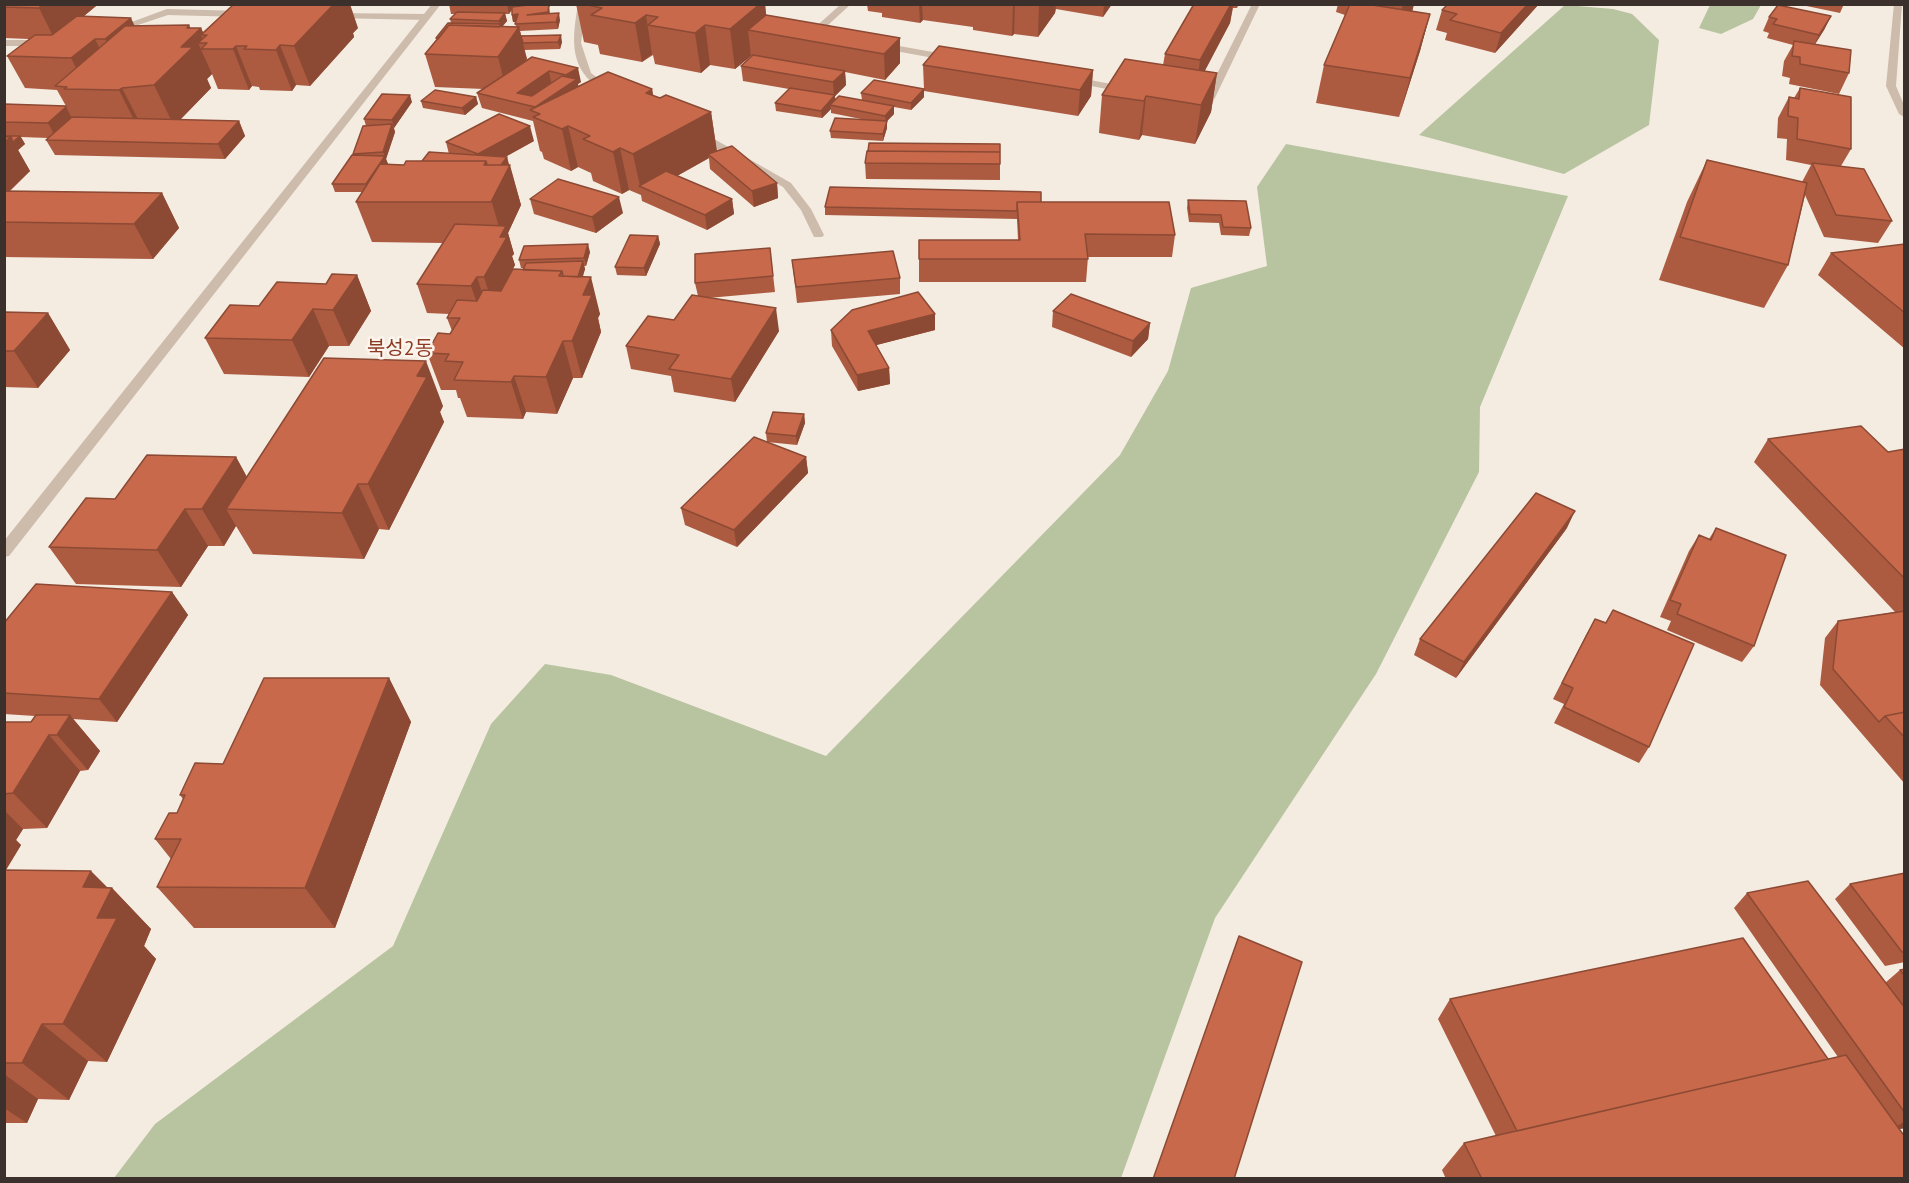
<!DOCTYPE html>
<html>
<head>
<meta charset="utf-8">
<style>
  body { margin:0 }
  #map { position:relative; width:1909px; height:1183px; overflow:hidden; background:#f4ebe1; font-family:"PT Sans",sans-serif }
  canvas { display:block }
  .frame { position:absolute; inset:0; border:6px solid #3b302b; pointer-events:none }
</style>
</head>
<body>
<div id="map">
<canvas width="1909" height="1183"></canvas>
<div class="frame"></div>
</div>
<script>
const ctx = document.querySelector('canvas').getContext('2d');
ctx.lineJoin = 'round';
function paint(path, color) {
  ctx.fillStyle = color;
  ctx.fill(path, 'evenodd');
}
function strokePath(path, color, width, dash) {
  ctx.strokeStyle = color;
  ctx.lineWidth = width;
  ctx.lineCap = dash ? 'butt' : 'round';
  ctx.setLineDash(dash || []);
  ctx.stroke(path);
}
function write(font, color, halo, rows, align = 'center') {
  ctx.font = font + ' "PT Sans","Noto Sans KR",sans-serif';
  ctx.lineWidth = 5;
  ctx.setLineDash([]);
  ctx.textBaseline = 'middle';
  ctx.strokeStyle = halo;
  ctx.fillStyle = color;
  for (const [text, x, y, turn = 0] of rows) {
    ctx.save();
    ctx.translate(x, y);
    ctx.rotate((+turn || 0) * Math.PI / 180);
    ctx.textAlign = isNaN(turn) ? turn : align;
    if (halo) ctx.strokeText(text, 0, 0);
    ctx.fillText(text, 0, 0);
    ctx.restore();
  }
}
paint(new Path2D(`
  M1565 5 1613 9 1632 14 1659 40 1649 125 1564 174 1419 135Z
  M1710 5V4L1761 5 1753 19 1721 34 1699 28Z
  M1286 144 1568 196 1480 407 1479 472 1376 674 1215 918 1121 1178H114L155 1124 393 946 491 724 545 664 611 675 826 756 1120 455 1168 371 1191 288 1267 266 1257 187Z`), '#b8c4a0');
paint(new Path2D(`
  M578 4H586L581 43 591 73 612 89V93C605 94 602 90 596 86 568 64 573 36 578 4Z
  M841 4H851L816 36H810V32Z
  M1252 4H1260L1212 104 1207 107 1199 103 1204 100Z
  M167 9 243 11 247 14 243 17 168 15 117 32 110 30Z
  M330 13 427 14 431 17 427 20 333 18 329 15Z
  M4 40H43L47 43 43 46H4Z
  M882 43 950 55 955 58 950 61 879 48 878 46Z
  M1074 77 1127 87 1132 90 1127 93 1071 82 1069 80Z
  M694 132H702L791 183 811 209 824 235 822 237H814L801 210 783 187 694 136Z`), '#cdbbac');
paint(new Path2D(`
  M432 4H441L9 556 4 557V541Z
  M1894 4H1902L1896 86 1904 105V117L1899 114 1886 86Z`), '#cdbbac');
paint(new Path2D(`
  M4 4H95L96 6 84 16 135 26 189 25 190 28H201L203 32 232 6 231 4H334L358 28 353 33 354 37 310 86 296 85 292 91 260 90 259 87 252 86 249 90 218 89 212 74 207 79 211 88 180 120 239 121 245 136 225 159 55 155 46 140 48 138 21 137 25 144 18 150 30 171 10 191 162 193 179 228 153 259 4 257V104L66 106 57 90 25 88 7 56 29 39 4 38Z
  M449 4H515L514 6H516V4H550V6L549 7 550 14 560 20 558 29 520 31 521 35 562 42 560 49 524 50 527 59 525 61 532 57 581 82 578 84V87L652 89 653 96 660 98 711 112 717 151 777 183 778 198 754 207 710 169 709 158 677 176 732 199 734 214 707 230 642 201 641 195 629 190 622 194 593 181 591 173 578 167 571 171 544 159 542 152 540 151 533 121 482 108 477 93 484 89 435 87 425 54 436 40V38L451 23 450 19 455 14H451ZM512 10V15L513 22H515L516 27H502L507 21 505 14H509Z
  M576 4H765L766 15 900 38V63L885 80 845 72 846 85 835 96V100H862L861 93 924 89 923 65 1093 70 1091 96 1078 116 924 91V97L911 110 894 107V114L887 121V128L883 141 831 138 830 131 866 120 831 113V109L822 118 776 111 775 103 789 89 743 81 741 66 752 56H751L735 69 710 65 701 73 655 64 653 55 642 62 600 54 598 45 584 42Z
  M867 4H1112L1103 17 1056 9 1055 13 1038 37 1014 34 1012 36 973 30V27L923 20 920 23 882 17V13L868 11Z
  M1194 4H1239L1237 8H1233L1230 23 1204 71 1217 73 1211 112 1195 144 1142 135 1139 140 1099 133 1102 95 1163 65 1165 54Z
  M1338 4H1414L1412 11 1430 14 1420 51 1399 117 1316 103 1324 65 1345 15 1336 12Z
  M1448 4H1539L1495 53 1445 40 1447 33 1436 30 1442 10Z
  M1797 4H1844L1840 13Z
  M1831 16 1824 30 1815 44 1849 73 1839 94 1789 84 1790 78 1782 76 1784 61 1793 45 1767 38 1769 33 1763 31 1769 17Z
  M1800 88 1851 149 1841 166 1892 221 1878 243 1824 237 1805 195 1788 265 1764 308 1659 280 1687 202 1707 160 1802 182 1811 165 1786 160 1787 139 1777 138 1778 118 1789 97 1794 98Z
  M476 97 478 104 465 115 423 108 421 101Z
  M412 102 394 128 395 132 386 159 388 164 404 165 449 154 446 142 534 141 505 157H507L521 205 508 233 514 254 512 256 515 265 501 291 523 270 524 268H521L519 260 590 252 586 266H584L585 269 582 277 600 314 598 318 601 332 582 378H573L557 414 526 412 523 419 467 417 460 398H458L456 390H441L427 353 450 334 452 331 447 318 449 314 427 313 417 284 443 243 372 242 356 202 362 192H335L332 184 353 155V154L366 126 364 119Z
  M1000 152V180L866 179 865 163Z
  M530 199 623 213 596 233 534 214Z
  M1188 200 1251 228 1249 236 1221 235 1219 223 1189 222 1187 208Z
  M1041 202 1175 235 1172 257H1088L1086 282H919V259L1018 240 1017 219 825 215V207Z
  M658 236 660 244 646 276 617 275 615 267Z
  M1905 244V349L1818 275 1831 253Z
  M770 248 775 292 708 298 779 331 735 402 674 392 671 376 631 369 626 346 674 320 698 296 695 283Z
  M792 260 900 278V294L797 303Z
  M357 275 371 311 349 346H329L309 377 224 374 205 338 259 306 326 284Z
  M1053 311 1150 323 1148 339 1131 357 1052 327Z
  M4 312 48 313 70 350 38 388 4 387Z
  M831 330H935L876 345 889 368 890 384 858 391 832 346Z
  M443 406 440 412 444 422 389 530 379 529 364 559 253 554 236 526 224 546H208L181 587 76 584 49 547 115 499 236 457 247 477Z
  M804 414 805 423 797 445 767 442 766 433Z
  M1768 439 1888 452 1905 449V784L1820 685 1825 638 1838 621 1895 612 1754 462Z
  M806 457 808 473 737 547 685 525 681 508Z
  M1567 528 1456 678 1414 655 1420 639Z
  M1716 528 1754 646 1742 662 1667 630 1671 621 1660 617 1689 551 1699 535 1709 539Z
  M172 592 188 615 117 722 73 719 100 751 88 770 80 771 47 828 23 829 16 840 21 845 6 870 112 888 151 929 144 946 156 959 107 1062 88 1061 69 1100 38 1099 27 1123H4V722H31L35 716 4 714V623Z
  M1613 610 1649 747 1639 763 1554 723 1564 704 1553 699 1586 635 1595 619 1605 623Z
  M389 678 411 722 335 928H194L157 887 171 859 155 839 177 813 183 799 180 795 223 764Z
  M1905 873V962L1885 966 1835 899 1850 884Z
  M1747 893 1885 983 1900 970 1905 969V1128L1899 1129 1905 1179H1446L1442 1170 1464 1143 1496 1136 1438 1019 1450 999 1828 1059 1838 1057 1734 908Z`), '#ac5a40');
paint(new Path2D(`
  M43 4H95L96 6 55 40 39 8Z
  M334 4H350L358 28 353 33 354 37 310 86 294 46Z
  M507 4H515L509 14Z
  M550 4V6L549 7 550 19 519 12 518 5Z
  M760 4H765L768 34 748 30 751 56 735 69 730 29Z
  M919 4H922L923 20 920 23Z
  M1013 4H1015L1014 34 1012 36Z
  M1039 4H1056L1055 13 1038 37Z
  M1104 4H1112L1103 17Z
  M1231 4H1233L1230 23 1197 86 1200 60Z
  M1403 4H1414L1410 21 1397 31Z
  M1528 4H1539L1495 53 1501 33Z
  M505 13 507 21 502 27 492 47 500 25 499 21Z
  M559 13 560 20 558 29 556 22Z
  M518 14 520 22H513L512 15Z
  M1430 14 1420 51 1399 117 1410 78Z
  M646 15 652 54 642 62 635 23Z
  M1831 16 1824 30 1812 49 1819 35Z
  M131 18 146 50 121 72 105 39Z
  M189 25 194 36 201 28 204 35H201L204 43H198L212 74 207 79 211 88 174 126 154 85 187 28Z
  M705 25 710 65 701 73 695 33Z
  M519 27 527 59 506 89 498 57Z
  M561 35 562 42 560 49 558 42Z
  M900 38V63L885 80 884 54Z
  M95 39 111 72 87 90 71 58Z
  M280 45 296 85 292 91 276 50Z
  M236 46 252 86 249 90 233 49Z
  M578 68 581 82 578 84 580 94 540 114 535 107 568 85 566 75Z
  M1093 70 1091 96 1078 116 1080 90Z
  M549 71 552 86 524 105 517 93Z
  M845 71 846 85 835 96 836 103 830 105 831 109 822 118 821 111 834 96 833 82Z
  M1217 73 1211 112 1195 144 1201 105Z
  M122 88 143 129 140 132 119 90Z
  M652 89 660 130 646 93Z
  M924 89V97L911 110V103Z
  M410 95 412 102 394 128 392 120Z
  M1146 96 1142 135 1139 140 1144 101Z
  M476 97 478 104 465 115 462 108Z
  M894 106V114L887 121V128L883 141V134L886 123 885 116Z
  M66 107 74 122 56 138 48 123Z
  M711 112 717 153 708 154 709 158 650 191 640 186 633 154Z
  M239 121 245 136 225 159 218 144Z
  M392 124 395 132 386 159 388 164 373 187 366 184 385 157 383 152Z
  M530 126 534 141 487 167 507 157 509 167 510 165 521 205 508 233 514 254 512 256 515 265 493 306 484 277 501 234 478 154Z
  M568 126 578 167 571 171 562 129Z
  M20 136 25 144 18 150 30 171 4 196V142L11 137Z
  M620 148 629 190 622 194 613 152Z
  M777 183 778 198 754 207 752 191Z
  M162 193 179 228 153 259 134 224Z
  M619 197 623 213 596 233 592 217Z
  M732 199 734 214 707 230 705 215Z
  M658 236 660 244 646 276 644 268Z
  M588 244 590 252 586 266 584 258Z
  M583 261 585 269 580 287 578 279Z
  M357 275 371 311 349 346 333 310Z
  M477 277 486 305 481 315 471 286Z
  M591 277 600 314 598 318 601 332 582 378 572 341 583 295Z
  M776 308 779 331 735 402 731 379Z
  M313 309 329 346 309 377 292 340Z
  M48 313 70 350 38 388 14 351Z
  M935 314V330L869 347 868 331Z
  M1150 323 1148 339 1131 357 1133 341Z
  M563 341 573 378 557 414 546 377Z
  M426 361 443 406 440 412 444 422 389 530 368 484 417 376Z
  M889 368 890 384 858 391 857 375Z
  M514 376 526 412 523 419 511 382Z
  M804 414 805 423 797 445 796 436Z
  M236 457 256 494 226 509 236 526 224 546 202 509Z
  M806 457 808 473 737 547 734 530Z
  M358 484 379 529 364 559 342 513Z
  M185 509 208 546 181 587 157 550Z
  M1575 511 1567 528 1456 678 1464 662Z
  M172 592 188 615 117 722 99 699Z
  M389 678 411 722 335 928 305 888Z
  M70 715 100 751 88 770 57 735Z
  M49 735 80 771 47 828 13 793Z
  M4 810 23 829 16 840 21 845 4 873Z
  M91 871 111 891 112 888 151 929 144 946 156 959 107 1062 63 1024 97 918 83 887Z
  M42 1024 88 1061 69 1100 22 1063Z
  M4 1074 38 1099 27 1123 4 1108Z
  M1905 1121V1128L1890 1131Z`), '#8c4a34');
const building = new Path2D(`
  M4 4H43L39 8 4 7Z
  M234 4H334L294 46 280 45 276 50 244 49 247 46H236L233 49H201L207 43H198L207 35H201Z
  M536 4H549L548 12 527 15 559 13 556 22 515 24 518 14 512 15V7Z
  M583 4H760L730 29 705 25 695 33 648 25 658 17 646 15 635 23 591 15 602 8Z
  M1194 4H1231L1200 60 1165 54Z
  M1350 4H1366L1430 14 1410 78 1324 65Z
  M1448 4H1528L1501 33 1450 20 1457 14 1442 10Z
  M1778 5 1831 16 1819 35 1773 24 1777 19 1769 17Z
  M457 12 505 13 499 21 450 19Z
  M766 15 900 38 884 54 748 30Z
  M77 16 131 18 105 39H95L71 58 7 56 35 35H52Z
  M448 23 501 24 499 27 449 25 438 39 436 38Z
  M189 25 187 28H201L181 47H193L154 85 122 88 119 90 64 89 67 87 55 86 125 26Z
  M449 25 519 27 498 57 425 54Z
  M561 35 558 42 523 43 521 36Z
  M1794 41 1851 50 1849 73 1800 64V57L1792 56Z
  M939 46 1093 70 1080 90 923 65Z
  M753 55 845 71 833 82 741 66Z
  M532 57 578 68 566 75 549 71 517 93 532 96 562 76 577 79 535 107 477 93Z
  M1125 59 1217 73 1201 105 1146 96 1144 101 1102 95Z
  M608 72 652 89 646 93 660 98 666 95 711 112 633 154 620 148 613 152 583 139 590 136 568 126 562 129 533 117 540 114 530 110Z
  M874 80 924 89 911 103 861 93Z
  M790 88 835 95 821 111 775 103Z
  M1800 88 1851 97V149L1797 139 1798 118 1788 116 1789 97 1799 99Z
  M435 90 476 97 462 108 421 101Z
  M382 94 410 95 392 120 364 119Z
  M839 96 894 106 885 116 830 105Z
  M4 104 66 106V107L48 123 4 122Z
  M499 114 530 126 478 154 446 142Z
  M72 117 239 121 218 144 46 140Z
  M835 118 887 121 883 134 830 131Z
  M392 124 383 152 353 154 363 126Z
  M4 136H20L13 142 11 137H4Z
  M4 137H11L4 142Z
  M869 143 1000 144V152L868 151Z
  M732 146 777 183 752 191 708 154Z
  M867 151 1000 152V164L865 163Z
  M429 152 507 157 501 165H487L486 161H422Z
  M352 155 385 156 366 184H332Z
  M1707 160 1807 183 1788 265 1680 237Z
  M406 161H486L484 165H510L491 202H356L380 164 404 165Z
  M1812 163 1864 169 1892 221 1836 215Z
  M666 171 732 199 705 215 639 186Z
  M558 179 619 197 592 217 530 199Z
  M830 187 1041 192V202H1017V211L825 207Z
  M4 191 162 193 134 224 4 222Z
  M1188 200 1246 201 1251 228 1223 227 1221 215 1190 214Z
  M1017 202H1169L1175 235 1085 234 1088 259H919V240H1020Z
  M455 224 506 226 500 237H507L484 277H477L471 286 417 284Z
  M630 235 658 236 644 268 615 267Z
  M588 244 584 258 519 260 524 246Z
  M1905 244V313L1831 253Z
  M770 248 773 276 695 283V254Z
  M893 251 900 278 796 287 792 260Z
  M583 261 578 277 563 276 562 271 523 270 526 263Z
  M513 269 562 271 559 276 591 277 583 295H592L572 341H563L546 377 514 376 511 382 454 380 463 362 445 361 449 354 427 353 438 333 450 334 460 318H447L457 300 477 301 483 290 501 291Z
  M332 274 357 275 333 310 313 309 292 340 205 338 230 305 259 306 277 282 326 284Z
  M918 292 935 314 868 331 889 368 857 375 831 330 852 310Z
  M1071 294 1150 323 1133 341 1053 311Z
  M692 295 776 308 731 379 669 369 679 355 626 346 648 316 674 320Z
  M4 312 48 313 14 351H4Z
  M324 358 426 361 417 376 427 377 368 484H358L342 513 226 509Z
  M773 412 804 414 796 436 766 433Z
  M1861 426 1888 452 1905 449V579L1768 439Z
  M754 437 806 457 734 530 681 508Z
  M147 455 236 457 202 509H185L157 550 49 547 86 498 115 499Z
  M1536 493 1575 511 1464 662 1420 639Z
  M1716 528 1786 555 1754 646 1677 614 1681 604 1670 600 1699 535 1711 540Z
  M36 584 172 592 99 699 4 693V623Z
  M1613 610 1694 644 1649 747 1564 707 1573 688 1562 683 1595 619 1606 623Z
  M1905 611V712L1885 716 1879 722 1833 669 1838 621Z
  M264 678H389L305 888 157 887 181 839H155L169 813H177L185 795H180L195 763 223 764Z
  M1905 712V738L1885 716Z
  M36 715H70L57 735H49L13 793 4 794V722H31Z
  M4 870 91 871 83 887 112 888 97 918H117L63 1024H42L22 1063H4Z
  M1905 873V952H1902L1850 884Z
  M1808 881 1905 1008V1113L1747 893Z
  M1239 936 1302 962 1234 1179H1153Z
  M1743 938 1828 1059 1517 1131 1450 999Z
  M1905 969V976L1900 970Z
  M1846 1055 1905 1137V1179H1482L1464 1143Z`);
paint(building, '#c8694b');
strokePath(building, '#8c4a34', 1.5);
write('20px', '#8c3b22', '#fbf5ee', [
  ["북성2동",400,349]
]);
</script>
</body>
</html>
